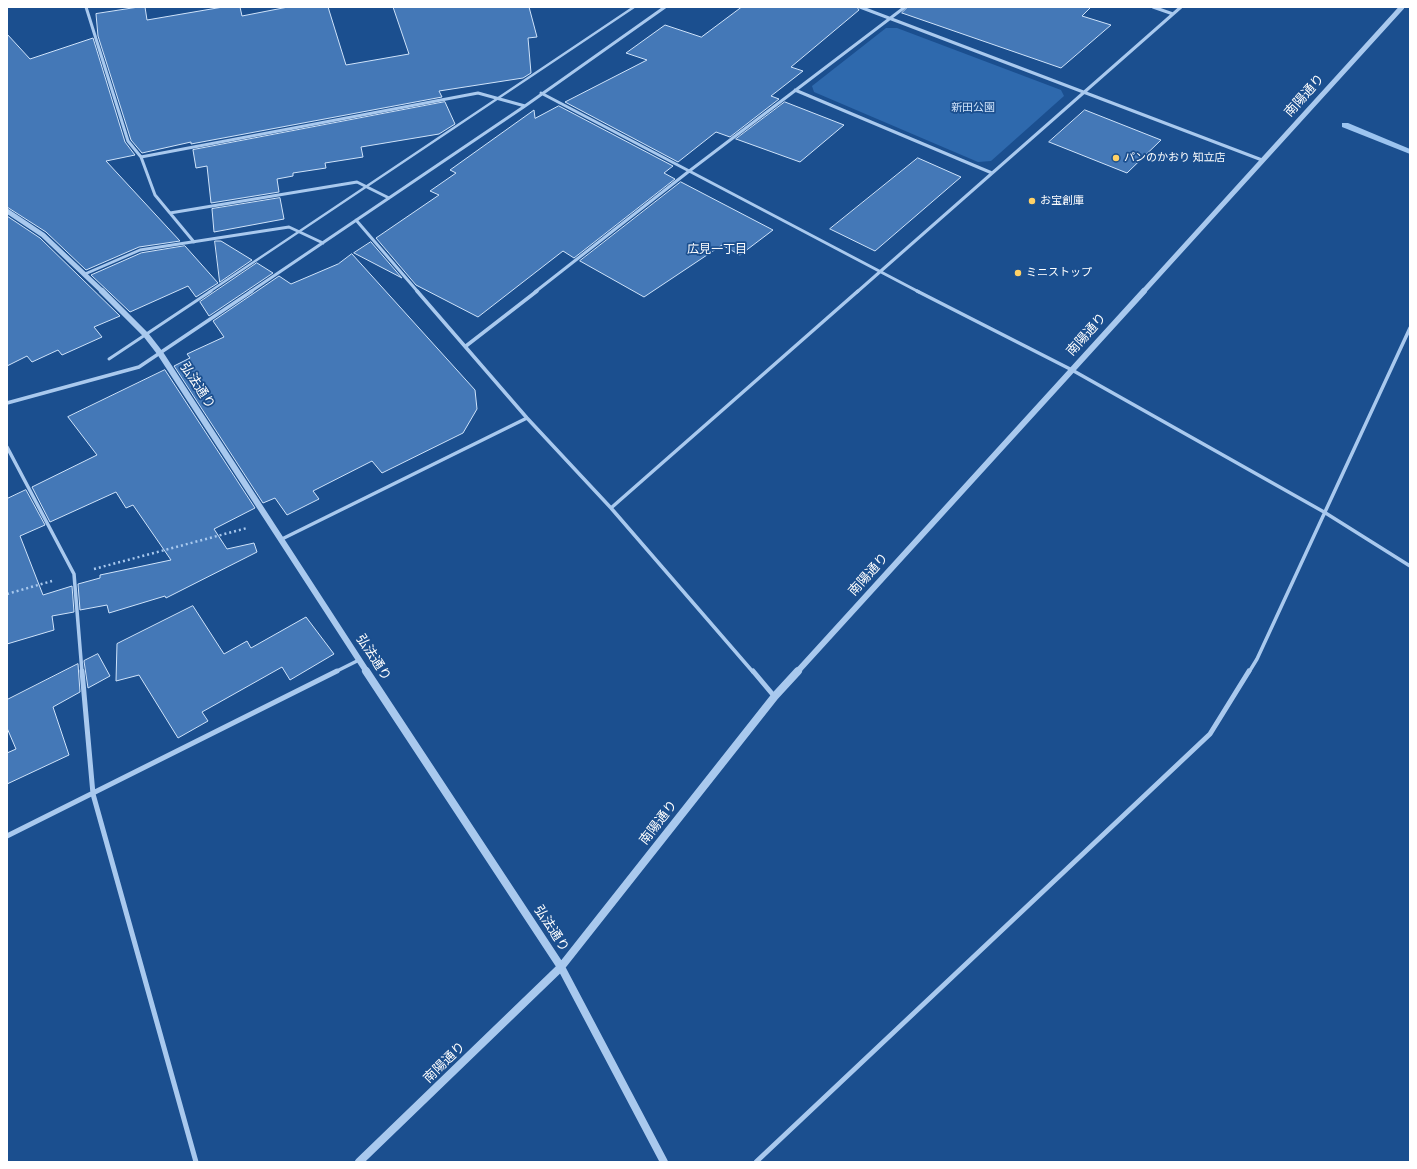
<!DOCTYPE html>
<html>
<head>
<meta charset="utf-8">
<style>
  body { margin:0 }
  #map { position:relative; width:1417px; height:1169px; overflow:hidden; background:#1b4f8f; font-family:"Roboto Condensed",sans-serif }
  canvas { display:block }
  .frame { position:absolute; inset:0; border:8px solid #fff; pointer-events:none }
</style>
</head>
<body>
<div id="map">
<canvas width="1417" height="1169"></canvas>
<div class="frame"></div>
</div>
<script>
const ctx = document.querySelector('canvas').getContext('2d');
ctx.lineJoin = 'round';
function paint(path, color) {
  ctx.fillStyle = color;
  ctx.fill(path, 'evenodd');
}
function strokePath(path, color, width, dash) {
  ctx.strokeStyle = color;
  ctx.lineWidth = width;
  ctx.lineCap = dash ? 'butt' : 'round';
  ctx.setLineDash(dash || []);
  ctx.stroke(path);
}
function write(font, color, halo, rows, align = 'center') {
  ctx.font = font + ' "Roboto Condensed","Noto Sans JP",sans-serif';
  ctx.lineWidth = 3.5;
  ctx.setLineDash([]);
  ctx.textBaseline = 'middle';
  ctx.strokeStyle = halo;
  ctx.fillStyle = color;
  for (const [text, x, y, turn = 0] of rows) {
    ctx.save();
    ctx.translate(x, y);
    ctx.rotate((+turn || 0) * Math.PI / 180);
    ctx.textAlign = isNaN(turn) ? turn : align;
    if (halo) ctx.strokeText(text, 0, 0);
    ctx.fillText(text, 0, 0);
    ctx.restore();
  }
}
paint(new Path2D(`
  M886 28H897L1061 90 1064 96 991 161 978 162 814 92 812 86Z`), '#2e69ad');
paint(new Path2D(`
  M1342 123H1348L1410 149V154L1342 127Z`), '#9cc4f0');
const building = new Path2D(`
  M139 7H145L147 20 223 7H240L242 16 288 7H328L346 65 409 54 393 7H529L537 37 528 38 531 73 523 78 439 91 442 97 191 144V142L142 153 131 140 98 36 96 14Z
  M742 7H857L859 10 791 67 803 71 771 96 779 99 730 137 716 132 678 162 565 102 647 60 626 53 665 25 701 37Z
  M908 7H1091L1082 16 1111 25 1061 68 902 13Z
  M7 34 30 59 93 38 125 142 135 155 106 161 180 241 139 247 86 270 46 232 7 207Z
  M445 102 455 124 439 134 361 147 363 157 325 163 326 168 293 173V176L277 179 279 192 211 203 207 166 196 168 193 150Z
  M785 102 844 125 800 162 736 139Z
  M559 106 673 166 664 173 675 179 574 258 563 251 478 317 416 285 376 238 439 195 430 191 456 173 450 170 534 110 535 118Z
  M1085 110 1161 140 1127 173 1049 142Z
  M918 158 961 177 875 251 830 229Z
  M681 182 773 230 740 255 722 245 644 297 580 261Z
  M280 198 284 219 214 232 212 209Z
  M7 216 40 238 120 316 94 327 102 337 62 355 58 350 32 362 27 356 7 366Z
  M215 241H221L252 260 220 282Z
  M371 242 402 278 354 253Z
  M185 246 218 283 196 297 188 286 130 312 91 275 141 253Z
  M352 254 475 390 477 409 463 433 382 473 372 461 313 491 319 499 287 515 275 498 263 503 174 366 190 358 187 354 224 337 213 321 279 276 291 284 338 264Z
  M257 263 273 273 209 316 200 302Z
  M165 370 255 508 214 529 227 549 254 543 257 552 166 598 165 596 109 613 107 605 80 610 78 584 100 578V575L171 560 133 505 126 508 116 492 50 522 32 487 97 455 68 417Z
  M26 490 45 525 20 536 43 595 72 586 74 612 52 616 54 630 7 644V499Z
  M193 606 224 654 247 641 251 648 306 617 334 654 290 680 282 667 202 712 208 721 178 738 139 675 116 681 117 644Z
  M98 654 110 676 88 688 84 661Z
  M78 664 80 692 53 707 69 755 7 784V753L16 749 7 728V700Z`);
paint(building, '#4478b7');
strokePath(building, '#cfe3fa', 1);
strokePath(new Path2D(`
  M94 569 247 528
  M7 594 52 581`), '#a9c9ee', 2.5, [2, 3]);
strokePath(new Path2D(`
  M209 292 634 7`), '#a9c9ee', 2.5);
strokePath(new Path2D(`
  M109 359 211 291`), '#a9c9ee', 3);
strokePath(new Path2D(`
  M86 7 128 141 141 157 155 195 194 242
  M860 7 1262 160
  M1153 7 1173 14
  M795 90 992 173
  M541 93 919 292
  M141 157 478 93 525 106
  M170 213 357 182 389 198
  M356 220 418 292
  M85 274 140 250 289 227 323 243
  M250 292 525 106 665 7
  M535 292 688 172 905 7
  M857 292 1181 7`), '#a9c9ee', 3);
strokePath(new Path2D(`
  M417 291 527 418 611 508 753 672
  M917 291 1072 370 1324 512 1410 566
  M466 346 537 291
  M7 403 139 367 252 291
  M7 447 74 574 82 672
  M611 508 858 291
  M282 539 527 418
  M335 672 359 660
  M1249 672 1257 659 1410 328`), '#a9c9ee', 3.5);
strokePath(new Path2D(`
  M82 671 93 794 196 1162
  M753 671 774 696
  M7 836 337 671
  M756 1162 1210 734 1249 671`), '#a9c9ee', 5);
strokePath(new Path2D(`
  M7 211 43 235 103 292
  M1143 292 1402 7`), '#a9c9ee', 5);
strokePath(new Path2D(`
  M102 291 146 335 160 353 367 672
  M797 672 1144 291`), '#a9c9ee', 6);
strokePath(new Path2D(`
  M366 671 561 967 664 1162
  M359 1162 561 967 775 696 798 671`), '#a9c9ee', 8);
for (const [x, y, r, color] of [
  [1116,158,4,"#ffd166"],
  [1032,201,4,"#ffd166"],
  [1018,273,4,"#ffd166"]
]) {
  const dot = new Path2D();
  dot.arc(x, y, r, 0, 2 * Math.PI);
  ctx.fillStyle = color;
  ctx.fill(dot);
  strokePath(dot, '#1b4f8f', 1.5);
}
write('11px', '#cfe3fa', '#1b4f8f', [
  ["新田公園",973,108]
]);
write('11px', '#fff', '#1b4f8f', [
  ["パンのかおり 知立店",1124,158],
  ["お宝創庫",1040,201],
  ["ミニストップ",1026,273]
], 'left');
write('12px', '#fff', '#1b4f8f', [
  ["広見一丁目",717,250]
]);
write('13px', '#fff', '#1b4f8f', [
  ["南陽通り",1305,96,-48],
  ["南陽通り",1087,335,-48],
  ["弘法通り",197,386,57],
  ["南陽通り",869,575,-48],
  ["弘法通り",373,658,57],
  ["南陽通り",659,823,-52],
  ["弘法通り",551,929,57],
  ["南陽通り",445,1063,-44]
]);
</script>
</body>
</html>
